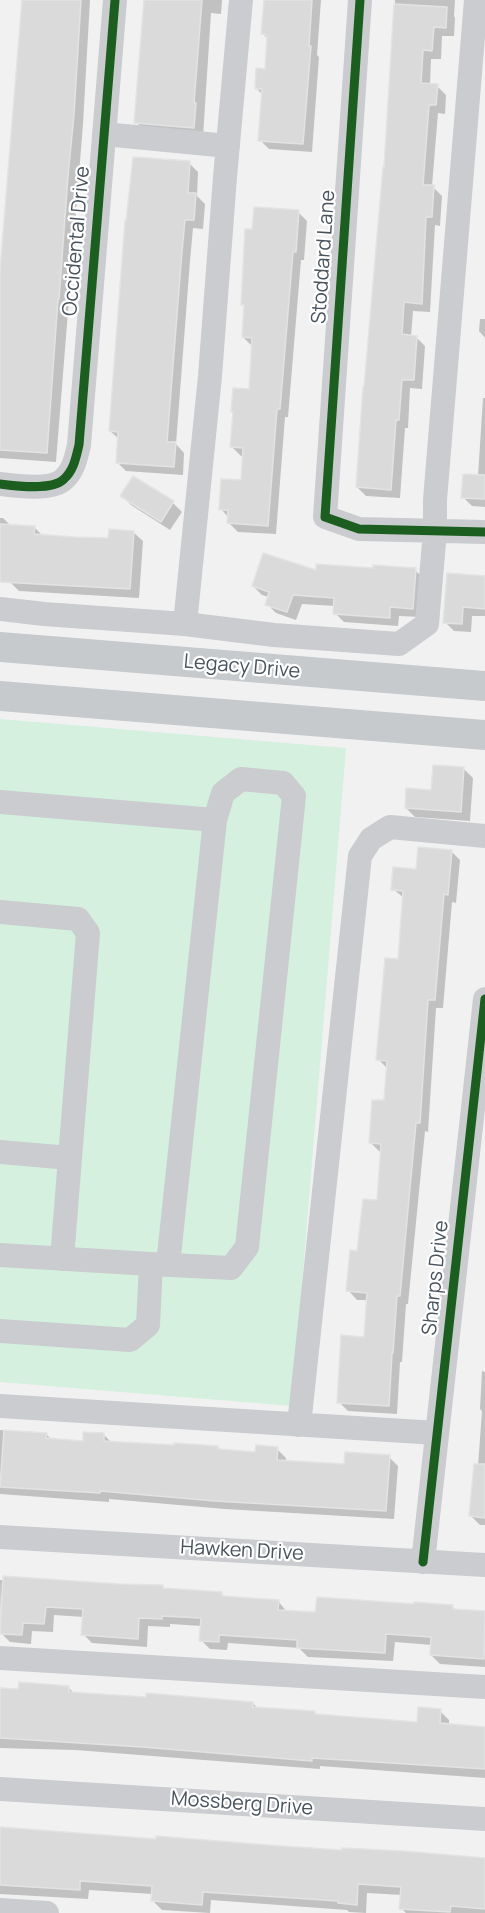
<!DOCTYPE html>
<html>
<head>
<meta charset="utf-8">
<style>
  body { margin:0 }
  canvas { display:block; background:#f1f1f1 }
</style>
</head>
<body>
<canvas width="485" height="1913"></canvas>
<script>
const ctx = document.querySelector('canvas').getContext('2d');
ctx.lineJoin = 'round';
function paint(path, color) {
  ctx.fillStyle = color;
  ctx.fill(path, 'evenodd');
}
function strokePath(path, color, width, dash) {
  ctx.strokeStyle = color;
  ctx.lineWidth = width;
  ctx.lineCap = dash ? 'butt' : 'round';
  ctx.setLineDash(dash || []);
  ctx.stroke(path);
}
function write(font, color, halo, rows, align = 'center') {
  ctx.font = font + ' Manrope,sans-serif';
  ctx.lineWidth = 4.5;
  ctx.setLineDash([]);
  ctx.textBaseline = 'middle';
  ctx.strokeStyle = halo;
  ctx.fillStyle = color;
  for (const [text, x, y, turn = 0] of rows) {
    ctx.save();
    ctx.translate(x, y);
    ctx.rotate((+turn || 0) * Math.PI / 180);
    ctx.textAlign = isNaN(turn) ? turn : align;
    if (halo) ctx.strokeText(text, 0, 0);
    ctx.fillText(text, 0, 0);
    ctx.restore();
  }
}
paint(new Path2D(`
  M0 719 346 748 292 1406 0 1382Z`), '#d5f0df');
paint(new Path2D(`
  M23 0H90L83 124 56 462 0 458V283Z
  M145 0H222L221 14 211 13 203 137 145 131 136 122Z
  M265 0H321L317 55 319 57 312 152 269 149 260 140 263 95 256 88 266 71 268 39 263 34Z
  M395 0H455L454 16 455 18 454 36H442L441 59H431L430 85 437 86 446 95 445 114 438 113 432 186 442 196 440 226 435 225 430 312 413 311 411 337H416L425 346 422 389 410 388 408 428H405L400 498 366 496 357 487 385 169Z
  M189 163 198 172 197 196 205 204 203 229 193 228 190 261 176 444 184 453 183 475 126 471 117 462 119 439 110 431Z
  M298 212 307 221 304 260H301L288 417H285L276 534 238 532 229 523V518L221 509 243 482 244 456H241L232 447 234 413 232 411 250 391 252 346 243 337 245 307 242 304 254 231Z
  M480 319H485V338L479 331Z
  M483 398H485V507L472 506 463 497 478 476Z
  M122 496 173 503 182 512 170 530 131 505Z
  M0 518H3L11 526 34 527 43 536 109 540 133 532 143 541 139 598 19 591 11 583 0 582Z
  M415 570 424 579 421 617 399 616 398 626 344 622 335 613V606L302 604 296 620 276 613 267 604 269 597 262 595 253 586 317 572Z
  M485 578V616H472L471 632 454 631 445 622Z
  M464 769 473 778 470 821 415 817 406 808 433 791Z
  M451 851 460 860 456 903 452 902 443 1008H436L428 1132 425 1131 408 1304H406L402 1362H400L397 1414 348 1411 339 1402 365 1338 368 1300H357L348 1290 358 1252 378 1202 382 1152 379 1151 370 1142 386 1102 387 1068 378 1059 400 961 404 898 393 889 417 870Z
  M482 1371 485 1372V1525H480L470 1515 477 1480 482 1411 480 1409Z
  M0 1430 46 1434 52 1440 84 1443 104 1435 112 1443 218 1447 221 1450 257 1453 277 1449 286 1458V1462L345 1466 389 1457 398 1466 394 1519 225 1509 109 1499V1502L0 1494Z
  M0 1580 162 1586 165 1589 221 1593 226 1598 278 1601 287 1612 317 1614 452 1606 456 1610 485 1612V1667L440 1664 431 1655 432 1645 395 1642 393 1661 308 1657 299 1648 228 1643 227 1650 210 1649 201 1640 202 1626 170 1624V1627L148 1626 147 1647 92 1643 83 1634 84 1617 54 1615 53 1632 32 1631 31 1644 10 1642 1 1633Z
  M68 1687 75 1694 253 1703 258 1709 314 1713 318 1716 418 1723 440 1711 449 1720V1726L485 1728V1778L320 1766V1769L75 1750 0 1748V1689L20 1690Z
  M0 1829 343 1852 485 1859V1913H406L401 1908 402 1895 367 1893 366 1913 349 1912 347 1910 211 1900 210 1913 162 1910 153 1901V1894L89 1890 88 1899 0 1894Z`), '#0003');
const building = new Path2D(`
  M22 0H81L74 114 68 176 59 299H58L47 453 0 450V270Z
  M144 0H202L194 103H196L194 128 134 123Z
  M264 0H312L309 46H311L303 144 258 141 262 89H255L256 68 265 69 267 35 261 34Z
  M394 4 447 7 446 28 434 27 432 51 423 50 421 83 438 84 436 105H429L423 185H434L432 217H426L422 304 404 302 402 334 417 336 414 380H402L399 420H396L391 490 356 487 363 387H364L383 167H384Z
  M133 157 190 161 188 193H196L194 220H185L182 251 167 442H176L174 467 116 463 118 432 109 431 125 221H126Z
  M254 207 299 210 296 252H293L280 409H277L268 526 227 523 228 510H219L221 479 241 480 243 448 230 447 233 412H231L233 388 249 389 252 338 242 337 244 305H241L245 229H252Z
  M463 474 485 475V499L461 498Z
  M133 476 174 501 161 522 120 496Z
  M0 524 35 526 34 534 74 537 108 538 109 529 134 531 130 589 0 582Z
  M263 553 316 570V564L373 568V565L416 568 413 609 390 607V618L333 614 334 598 293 595 287 612 265 605 269 592 252 586Z
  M447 573 485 576V609L463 607 462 624 443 623Z
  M433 765 464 767 461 812 405 808 406 788 431 790Z
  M418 847 452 850 448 895 444 894 435 1000H428L420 1123H416L400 1296H397L393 1353H392L389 1406 337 1403 341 1335 364 1337 367 1293 346 1291 350 1250 357 1251 363 1199 377 1200 381 1144 369 1143 372 1100H384L387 1061 376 1060 385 958 398 959 403 891 391 890 393 867 416 869Z
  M4 1430 47 1433 46 1438 83 1441V1432L104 1433V1441L174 1445V1443L218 1446V1449L255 1452 256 1445 278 1447 277 1460 344 1464 345 1452 390 1455 386 1511 215 1501 100 1491V1493L0 1487Z
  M474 1464H485V1518L469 1516Z
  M3 1576 118 1584 163 1585V1588L222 1592V1596L279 1600 278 1610 315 1612 317 1597 414 1604V1602L453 1605V1609L485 1611 484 1659 430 1655 431 1637 386 1634 385 1653 297 1648V1640L219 1635V1642L199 1641 201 1618 162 1616V1619L139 1618 138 1639 81 1635 83 1609 46 1607 44 1624 23 1623 22 1635 0 1634Z
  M19 1682 69 1686V1692L146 1697V1693L253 1702V1707L315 1711V1714L417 1722 418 1707 441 1709 440 1723 485 1727V1769L312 1758V1761L142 1747 0 1738V1688L18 1689Z
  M0 1827 156 1839V1836L280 1846 342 1850V1848L403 1851 485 1858V1909L451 1906 450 1912 399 1909 401 1887 358 1884 357 1905 338 1903V1901L203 1892 202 1905 151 1901 152 1886 80 1881V1890L0 1885Z`);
paint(building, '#dadadb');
strokePath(building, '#e2e3e4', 1.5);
strokePath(new Path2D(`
  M241 0 225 177 210 376 185 624 274 635 399 644 427 624 435 531V500L476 0
  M360 0 325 517 359 529 485 532
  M104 134 228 146
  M0 484C16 486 52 491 64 479 74 470 76 457 79 445L115 0
  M0 609 44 614 185 624
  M0 802 215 820 223 793 241 779 283 783 294 796 247 1247 231 1268 151 1264 148 1325 130 1340 0 1331
  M0 912 78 919 88 933 70 1158
  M0 1152 70 1158 62 1259
  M0 1255 151 1264
  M168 1265 215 820
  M0 1406 437 1433
  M299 1425 360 856 371 839 390 827 485 836
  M0 1537 485 1565
  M423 1562 485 999
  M0 1658 485 1687
  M0 1789 485 1819
  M0 1910 47 1913`), '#cacccf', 24);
strokePath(new Path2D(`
  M0 647 485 686
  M0 696 485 735`), '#c6cacd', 30);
strokePath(new Path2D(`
  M360 0 325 517 359 529 485 532
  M0 484C16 486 52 491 64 479 74 470 76 457 79 445L115 0
  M423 1562 485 999`), '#1b5e20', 9);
write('20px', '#48535d', '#fff', [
  ["Occidental Drive",77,241,-85],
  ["Stoddard Lane",324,257,-86],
  ["Legacy Drive",242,667,5],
  ["Sharps Drive",436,1278,-84],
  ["Hawken Drive",242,1551,3],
  ["Mossberg Drive",242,1804,4]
]);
</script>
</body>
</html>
